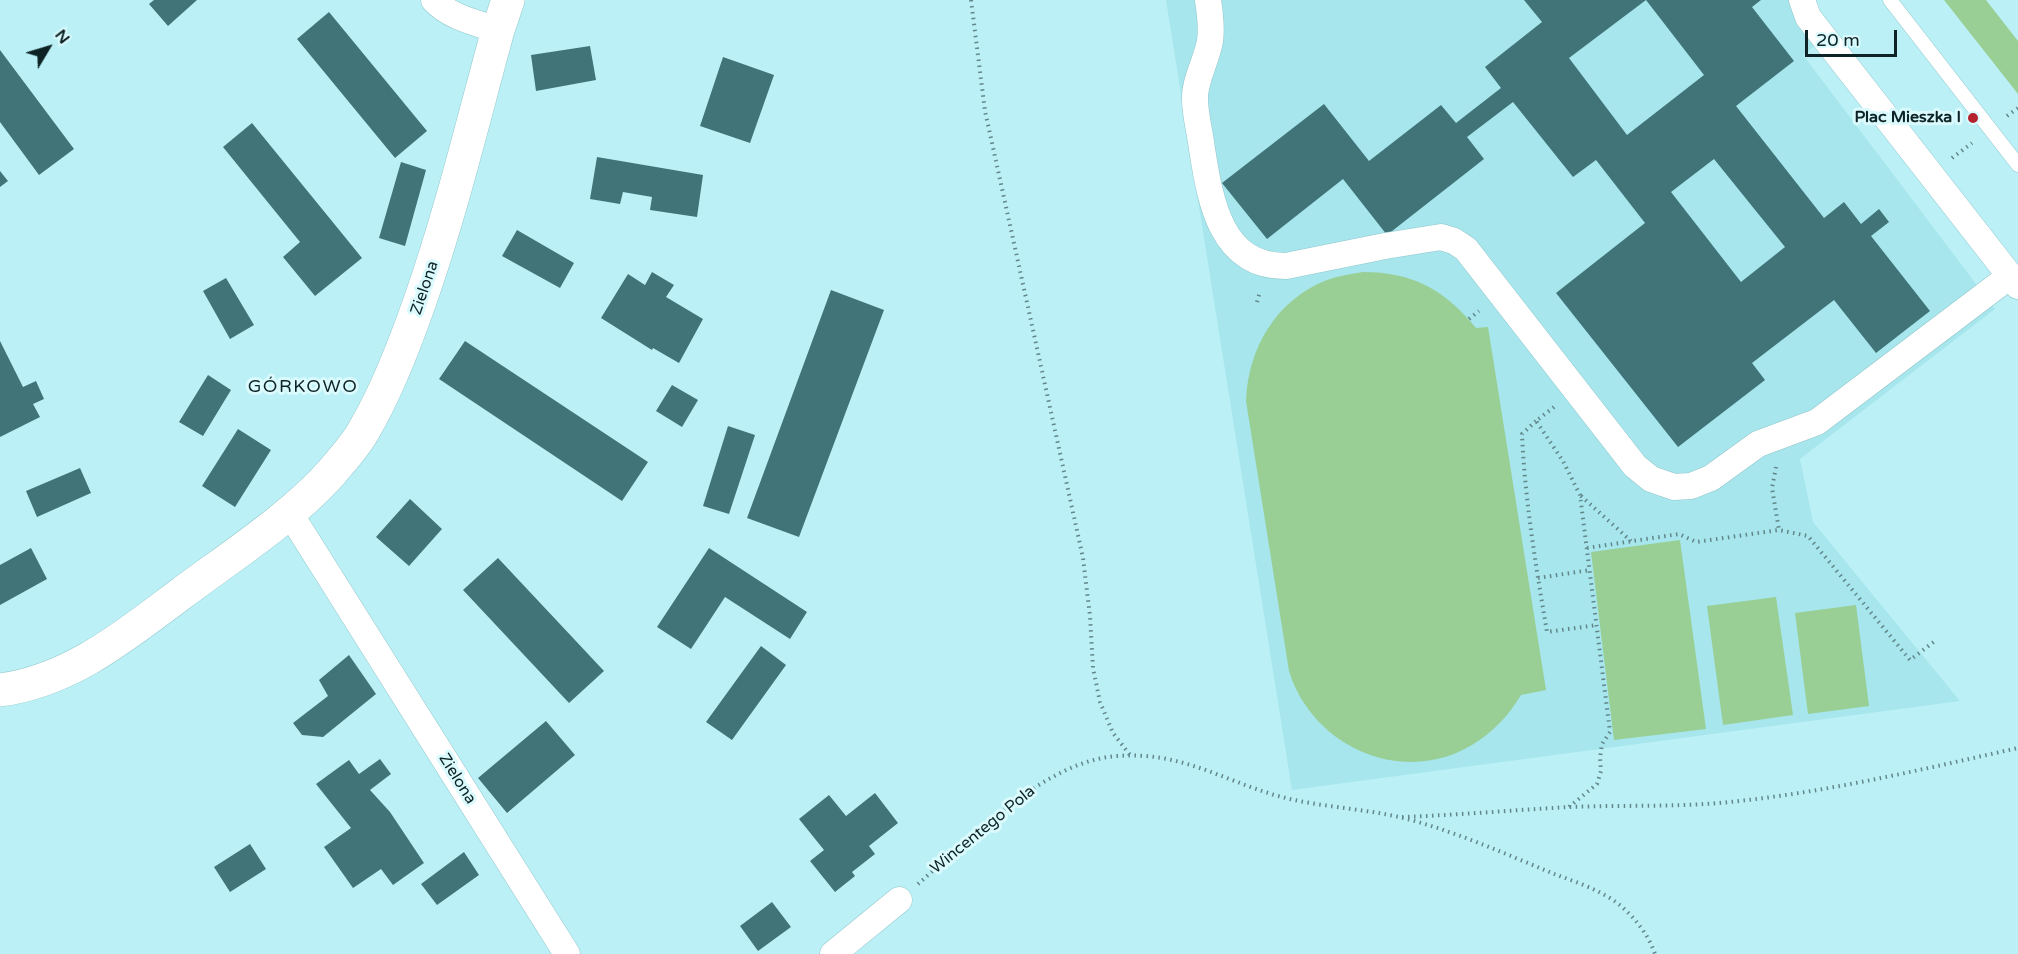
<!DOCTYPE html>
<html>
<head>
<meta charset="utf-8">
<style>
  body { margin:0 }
  #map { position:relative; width:2018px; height:954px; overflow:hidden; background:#bbf1f6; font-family:"Varela Round",sans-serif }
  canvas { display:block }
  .north { position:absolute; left:18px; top:18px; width:60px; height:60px; -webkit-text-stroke:4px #dafafd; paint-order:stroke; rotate:52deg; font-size:16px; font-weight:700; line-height:24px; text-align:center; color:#0d2325 }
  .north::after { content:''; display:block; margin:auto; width:21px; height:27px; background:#0d2325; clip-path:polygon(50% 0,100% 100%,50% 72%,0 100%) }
  .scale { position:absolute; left:1805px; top:30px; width:92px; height:27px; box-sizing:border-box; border:3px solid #0d2325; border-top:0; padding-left:8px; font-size:18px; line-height:21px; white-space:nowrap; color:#0d2325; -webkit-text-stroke:4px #dafafd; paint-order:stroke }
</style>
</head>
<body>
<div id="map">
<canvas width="2018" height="954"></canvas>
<div class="north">N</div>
<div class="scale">20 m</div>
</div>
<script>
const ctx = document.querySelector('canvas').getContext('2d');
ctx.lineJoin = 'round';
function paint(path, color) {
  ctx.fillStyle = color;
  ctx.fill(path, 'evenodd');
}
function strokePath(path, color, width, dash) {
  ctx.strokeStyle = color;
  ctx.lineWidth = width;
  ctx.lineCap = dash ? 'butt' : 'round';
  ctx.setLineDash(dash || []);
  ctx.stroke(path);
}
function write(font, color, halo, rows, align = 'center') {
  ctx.font = font + ' "Varela Round",sans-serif';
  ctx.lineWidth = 6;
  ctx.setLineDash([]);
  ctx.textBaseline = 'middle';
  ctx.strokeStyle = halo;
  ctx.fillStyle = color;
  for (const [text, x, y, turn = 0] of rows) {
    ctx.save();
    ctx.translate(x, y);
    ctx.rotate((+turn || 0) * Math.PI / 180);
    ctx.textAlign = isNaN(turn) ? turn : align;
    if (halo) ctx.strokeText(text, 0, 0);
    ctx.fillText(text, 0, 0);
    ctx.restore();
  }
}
paint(new Path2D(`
  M1166 0H1789L1821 41 1803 55 1995 309 1800 459 1813 522 1960 701 1292 790Z`), '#a6e6ec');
paint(new Path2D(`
  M1944 0H1986L2018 41V94Z
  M1363 272C1413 272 1445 290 1476 328L1488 327 1546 690 1521 695C1510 713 1498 727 1481 739 1411 790 1314 751 1289 671L1246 401C1248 348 1276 300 1327 280 1338 276 1351 274 1363 272Z
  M1680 540 1706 729 1614 740 1591 552Z
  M1776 597 1793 715 1723 725 1707 606Z
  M1856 605 1869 706 1808 714 1795 613Z`), '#99cf95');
paint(new Path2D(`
  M154 0H197L168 26 149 4Z
  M1524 0H1761L1752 7 1794 61 1736 106 1824 218 1844 202 1861 224 1879 209 1889 222 1871 236 1930 311 1876 353 1834 300 1752 363 1765 380 1678 447 1556 293 1645 223 1596 160 1573 177 1513 102 1467 137 1484 159 1387 235 1343 179 1267 239 1222 183 1324 104 1369 161 1441 105 1456 123 1501 88 1485 67 1542 22ZM1646 0 1704 75 1627 135 1569 58ZM1714 159 1785 247 1741 282 1671 192Z
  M329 12 427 131 395 158 297 39Z
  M590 46 596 80 536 91 531 55Z
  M0 50 74 149 39 175 0 122Z
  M723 57 774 75 750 143 700 126Z
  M252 123 362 258 315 296 283 257 300 242 223 147Z
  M597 157 703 175 697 217 650 210 652 197 623 192 620 204 590 199Z
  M401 162 426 170 405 246 379 238Z
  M0 171 8 181 0 187Z
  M517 230 574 263 560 288 502 256Z
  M652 272 674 285 666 297 703 319 679 363 653 348 652 350 601 318 628 274 645 285Z
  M226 278 254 325 230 339 203 291Z
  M831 290 884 310 799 537 747 518Z
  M0 341 23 387 36 381 44 399 33 404 40 417 0 437Z
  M465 341 648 462 622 501 439 379Z
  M208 375 231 390 203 436 179 422Z
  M672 385 698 400 682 427 656 411Z
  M728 426 755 435 729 514 703 506Z
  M238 429 271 450 235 507 202 486Z
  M80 468 91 493 37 517 26 491Z
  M410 499 442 529 409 566 376 537Z
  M31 548 47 579 0 605V565Z
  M709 548 807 612 790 639 725 597 691 649 657 627Z
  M498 558 604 671 569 703 463 590Z
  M761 646 786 665 732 740 706 722Z
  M349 655 376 694 323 737 302 735 293 723 328 696 319 680Z
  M546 721 575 755 507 813 478 778Z
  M380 759 391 774 370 790 390 812 424 863 393 885 381 869 353 888 324 847 351 828 316 784 349 760 359 774Z
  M875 793 898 823 869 846 875 854 852 872 855 876 835 892 810 861 824 850 799 819 829 795 846 816Z
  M250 844 266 869 230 892 214 867Z
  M464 852 479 875 437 905 421 884Z
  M772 902 791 927 758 951 740 926Z`), '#407478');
const service = new Path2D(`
  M1890 0 2018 165`);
const minor = new Path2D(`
  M434 0C449 17 476 23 498 30
  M1208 0C1210 13 1212 28 1210 41 1207 59 1194 82 1195 99 1195 115 1200 132 1202 149 1210 199 1220 267 1286 266L1385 246 1441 237 1454 241 1466 249 1635 466 1651 479 1674 487 1691 486 1711 478 1758 444 1817 422 2010 276 2018 286
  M1802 0 1808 17 2010 276
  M289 512 567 954
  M833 954 899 900`);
const tertiary = new Path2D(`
  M0 690C71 681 127 634 182 593 229 558 292 517 331 473 342 460 356 445 364 430 387 391 405 344 420 301 451 213 473 121 498 30L508 0`);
strokePath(service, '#92c7cc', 15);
strokePath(minor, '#92c7cc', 27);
strokePath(tertiary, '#92c7cc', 34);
strokePath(new Path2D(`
  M971 0 985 111 1083 558 1090 616 1093 668 1100 702 1113 733 1130 755
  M2007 116 2018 108
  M1952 158 1972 143
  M1257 302 1260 292
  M1469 319 1479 311
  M1554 407 1536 421 1563 461 1580 495 1610 732 1602 744 1600 758 1601 771 1597 784 1569 807
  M1536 421 1522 434C1525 501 1536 567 1547 632L1597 625
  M1776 467 1772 488 1779 530
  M1581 496 1631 541
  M1587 548 1679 534 1696 542 1779 530 1808 536 1910 660 1935 641
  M1538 578 1590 570
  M1402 817C1458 815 1514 810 1570 807 1620 805 1670 807 1719 803 1820 794 1919 770 2018 748
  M918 884C971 838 1045 761 1117 756 1180 751 1222 780 1278 796 1318 807 1359 808 1399 817 1450 829 1503 853 1552 873 1575 882 1602 890 1621 906 1636 919 1649 936 1655 954`), '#62878b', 4, [1.5, 4.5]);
strokePath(service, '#fff', 14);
strokePath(minor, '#fff', 26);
strokePath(tertiary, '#fff', 33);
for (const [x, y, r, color] of [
  [1973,118,6,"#b4222e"]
]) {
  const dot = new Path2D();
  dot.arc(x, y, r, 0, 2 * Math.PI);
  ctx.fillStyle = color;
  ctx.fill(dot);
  strokePath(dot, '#dafafd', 2);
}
write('bold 16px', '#0d2325', '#dafafd', [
  ["Plac Mieszka I",1961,118]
], 'right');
write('16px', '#0d2325', '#dafafd', [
  ["Zielona",425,288,-71],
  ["Zielona",457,779,58],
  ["Wincentego Pola",983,830,-39]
]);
ctx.letterSpacing = '1.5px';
write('18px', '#0d2325', '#dafafd', [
  ["GÓRKOWO",303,387]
]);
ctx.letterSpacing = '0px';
</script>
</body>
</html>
